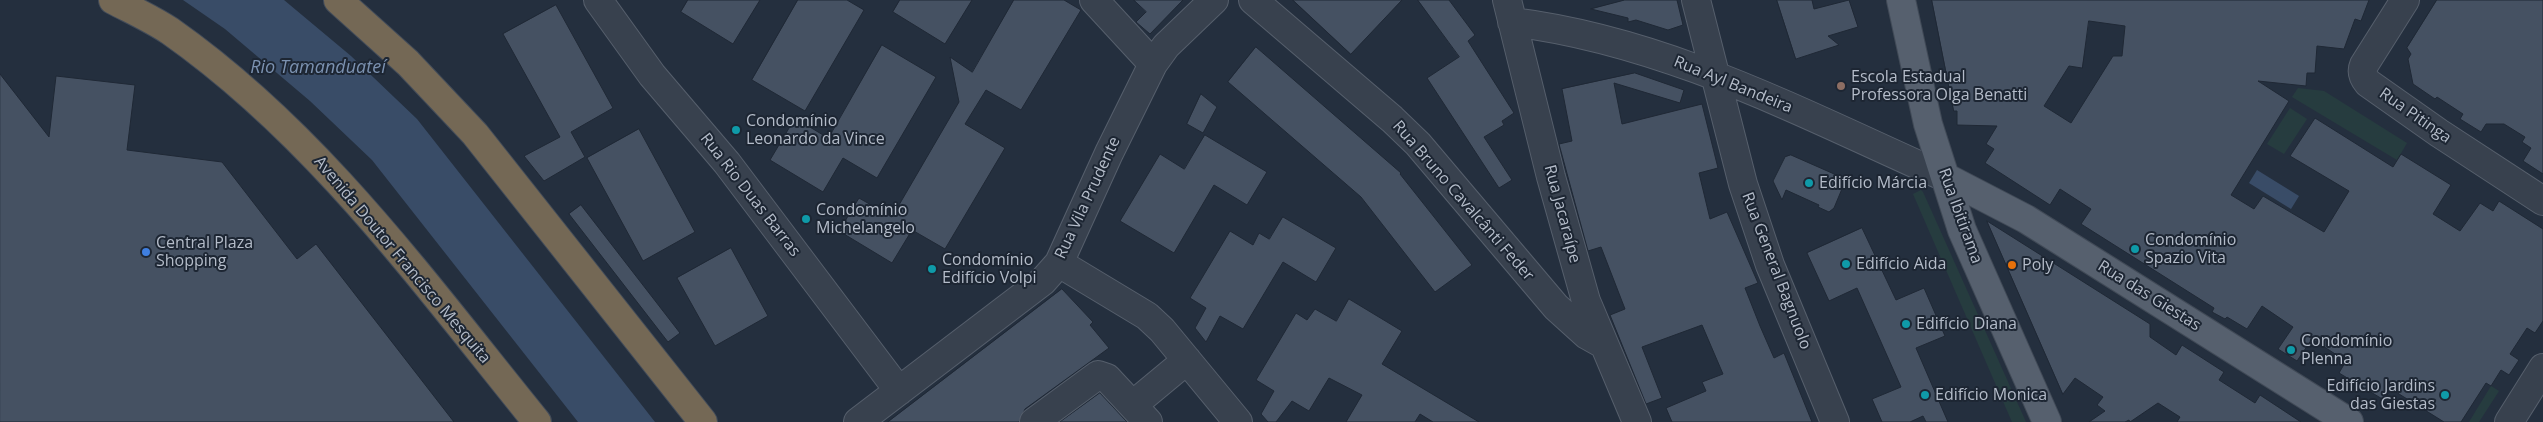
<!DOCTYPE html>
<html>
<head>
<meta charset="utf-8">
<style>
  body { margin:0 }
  canvas { display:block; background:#242f3e }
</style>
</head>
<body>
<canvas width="2543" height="422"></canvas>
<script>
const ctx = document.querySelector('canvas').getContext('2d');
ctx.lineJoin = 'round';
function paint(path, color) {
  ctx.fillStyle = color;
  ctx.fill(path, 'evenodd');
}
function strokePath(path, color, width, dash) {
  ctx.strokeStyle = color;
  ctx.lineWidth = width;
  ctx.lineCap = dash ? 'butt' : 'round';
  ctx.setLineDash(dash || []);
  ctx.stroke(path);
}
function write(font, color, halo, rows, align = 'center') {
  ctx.font = font + ' "Open Sans",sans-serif';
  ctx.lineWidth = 4;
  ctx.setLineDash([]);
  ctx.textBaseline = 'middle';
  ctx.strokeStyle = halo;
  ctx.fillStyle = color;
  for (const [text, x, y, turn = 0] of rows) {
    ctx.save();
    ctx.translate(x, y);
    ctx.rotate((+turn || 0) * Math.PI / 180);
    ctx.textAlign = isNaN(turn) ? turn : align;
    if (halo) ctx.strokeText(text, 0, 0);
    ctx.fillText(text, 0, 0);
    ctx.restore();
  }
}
paint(new Path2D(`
  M2298 88 2324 91 2407 143 2397 160 2292 97Z
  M2290 108 2307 119 2284 154 2267 144Z
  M1921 190 1923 192 2026 422H2012L1913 194Z
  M2491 386 2499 391 2479 422H2469Z`), '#263c3f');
paint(new Path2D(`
  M183 0H284L351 56 417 119 655 422H578L372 160 310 101 225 29Z
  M2257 170 2299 196 2291 209 2249 183Z`), '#394c67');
const building = new Path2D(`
  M688 0H760L733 44 681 12Z
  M798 0H847L864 10 805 111 752 80Z
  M900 0H972L945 44 893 12Z
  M1014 0H1064L1081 10 1021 110 986 90 965 124 1005 148 945 249 912 230 892 263 839 231 859 198 892 217 959 102 950 57 972 72Z
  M1134 0H1183L1150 34 1136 22 1146 12Z
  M1293 0H1402L1351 54Z
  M1418 0H1449L1475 35 1468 41 1514 113 1502 121 1504 125 1484 137 1512 180 1499 188 1427 78 1459 57Z
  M1625 0H1677L1683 25 1668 30 1636 20 1628 22V18L1591 9Z
  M1777 0H1812L1814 9 1849 0 1858 27 1828 36 1839 45 1796 59Z
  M1932 0H2369L2361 21 2355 19 2344 49 2317 46 2315 73H2307L2306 86 2258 81 2289 101 2231 195 2254 209 2263 196 2324 232 2349 191 2290 156 2315 118 2393 167 2401 154 2451 185 2433 214 2460 231 2480 203 2493 211 2499 201 2543 229V321L2535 333 2527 328 2510 354 2519 360 2509 375 2501 370 2491 386 2486 383 2461 422H2444L2391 389 2384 400 2339 373 2346 361 2312 339 2297 361 2278 349 2293 327 2262 306 2247 329 2227 317 2225 319 2212 312 2214 308 2081 224 2091 209 2060 189 2050 205 1985 163 1994 149 1986 144 1997 126 1957 125V111H1954ZM2089 21 2125 26 2122 56H2113L2071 123 2044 106 2069 66 2082 68Z
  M2437 0H2543V174L2523 161 2531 148 2522 142 2525 137 2504 124H2486L2481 132 2460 119 2463 114 2437 97 2435 99 2413 84 2408 59 2411 54 2407 48Z
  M556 5 613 108 571 132 585 157 544 181 524 156 560 137 503 34Z
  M882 45 936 77 877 178 843 158 823 192 770 160 795 118 828 138Z
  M1256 47 1401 173 1400 174 1472 265 1435 292 1361 197 1228 82Z
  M1635 73 1684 90 1680 103 1614 83 1622 124 1702 104 1718 168 1699 173 1710 219 1727 212 1758 283 1745 288 1760 326 1774 358 1784 353 1812 422H1672L1666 408 1706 391 1702 382 1723 374 1702 325 1642 347 1662 398 1646 404 1610 315 1625 309 1601 247 1588 251 1559 144 1572 141 1562 89Z
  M0 74 49 137 56 76 135 85 127 150 222 162 297 259 316 244 454 422H0Z
  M1201 94 1217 107 1203 133 1187 124Z
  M639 129 695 232 643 261 587 158Z
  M1205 135 1267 172 1247 205 1214 185 1174 253 1120 221 1160 154 1184 169Z
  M1791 155 1841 177 1844 184 1834 208 1829 212 1818 207 1819 205 1786 190 1782 200 1773 181 1785 157Z
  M581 205 680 333 668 342 569 214Z
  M1283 217 1336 248 1316 282 1283 262 1243 329 1220 316 1206 342 1195 328 1206 308 1190 298 1230 231 1253 245 1259 233 1269 239Z
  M1987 221 2150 324V337L2176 355 2182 345 2224 372 2219 380 2255 403 2260 395 2301 422H2177L2180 417 2158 403 2130 422 2129 420 2125 422H2089L2105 411 2097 405 2103 397 2075 378 2063 394Z
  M1862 228 1896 300 1924 288 1945 336 1916 348 1948 422H1926L1923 416 1910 422H1882L1872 399 1901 387 1857 288 1829 301 1807 253Z
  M731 248 768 316 715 346 677 278Z
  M1062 289 1093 322 1090 325 1109 348 1025 409 1019 422H888Z
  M1349 299 1402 331 1382 364 1479 422H1433L1420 414 1415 422H1346L1362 395 1329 378 1309 411 1292 401 1276 422H1268L1261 414 1274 391 1256 380 1296 313 1307 320 1315 309 1336 321Z
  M1100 393 1127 422H1060Z`);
paint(building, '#455162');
strokePath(building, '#1f2835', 1);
const minor = new Path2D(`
  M598 0 652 75 727 163 899 391
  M1094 0 1153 64
  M1253 0 1392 119 1418 144 1556 307 1587 335 1603 344
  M1507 0 1551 177 1586 301 1637 422
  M1696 0 1743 184 1770 265 1835 422
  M2405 0 2364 65C2361 72 2363 77 2368 83L2439 133 2543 201
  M1512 22C1667 41 1805 115 1945 177
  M1059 263 1147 316 1162 330 1238 422
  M1134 404 1187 360
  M858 422 1043 281 1059 263 1109 153 1153 64 1166 46 1214 0
  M1034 422 1098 375 1107 378 1148 422
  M2509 422 2543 368`);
const major = new Path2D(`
  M1901 0 1928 124 1962 230 2047 422
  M1945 177 2026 219 2349 422`);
const highway = new Path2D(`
  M113 0C132 10 152 19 170 31 318 135 424 283 537 422
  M338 0 408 63 475 134 703 422`);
strokePath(minor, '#565f6c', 30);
strokePath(major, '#414a57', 30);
strokePath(highway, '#434c59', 30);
strokePath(minor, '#38414e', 28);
strokePath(major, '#56606e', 28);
strokePath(highway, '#746855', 28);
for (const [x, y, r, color] of [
  [1841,86,5,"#8d6e63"],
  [736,130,5,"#0f9aa8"],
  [1809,183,5,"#0f9aa8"],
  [806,219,5,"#0f9aa8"],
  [2135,249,5,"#0f9aa8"],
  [146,252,5,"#3f7fe0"],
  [1846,264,5,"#0f9aa8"],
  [2012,265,5,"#e8710a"],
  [932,269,5,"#0f9aa8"],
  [1906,324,5,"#0f9aa8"],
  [2291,350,5,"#0f9aa8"],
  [1925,395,5,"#0f9aa8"],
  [2445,395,5,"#0f9aa8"]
]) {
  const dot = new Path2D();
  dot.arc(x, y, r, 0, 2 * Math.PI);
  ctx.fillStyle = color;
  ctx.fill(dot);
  strokePath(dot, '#1d2633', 2);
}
write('16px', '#b4bcc9', '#1d2633', [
  ["Escola Estadual",1851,77],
  ["Professora Olga Benatti",1851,95],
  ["Condomínio",746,121],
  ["Leonardo da Vince",746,139],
  ["Edifício Márcia",1819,183],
  ["Condomínio",816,210],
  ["Michelangelo",816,228],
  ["Condomínio",2145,240],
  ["Spazio Vita",2145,258],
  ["Central Plaza",156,243],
  ["Shopping",156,261],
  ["Condomínio",942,260],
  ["Edifício Volpi",942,278],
  ["Edifício Aida",1856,264],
  ["Poly",2022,265],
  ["Edifício Diana",1916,324],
  ["Condomínio",2301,341],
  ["Plenna",2301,359],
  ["Edifício Jardins",2435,386,"right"],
  ["das Giestas",2435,404,"right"],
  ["Edifício Monica",1935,395]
], 'left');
write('16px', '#b4bcc9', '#1d2633', [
  ["Rua Ayl Bandeira",1733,85,22],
  ["Rua Pitinga",2415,116,35],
  ["Rua Rio Duas Barras",750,195,52],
  ["Rua Vila Prudente",1088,198,-65],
  ["Rua Bruno Cavalcânti Feder",1463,201,49],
  ["Rua Jacaraípe",1562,214,75],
  ["Rua Ibitirama",1960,216,70],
  ["Avenida Doutor Francisco Mesquita",402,260,50],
  ["Rua General Bagnuolo",1776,271,69],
  ["Rua das Giestas",2149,296,32]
]);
write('italic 18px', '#7c92b1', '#1d2633', [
  ["Rio Tamanduateí",318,68]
]);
</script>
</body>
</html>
